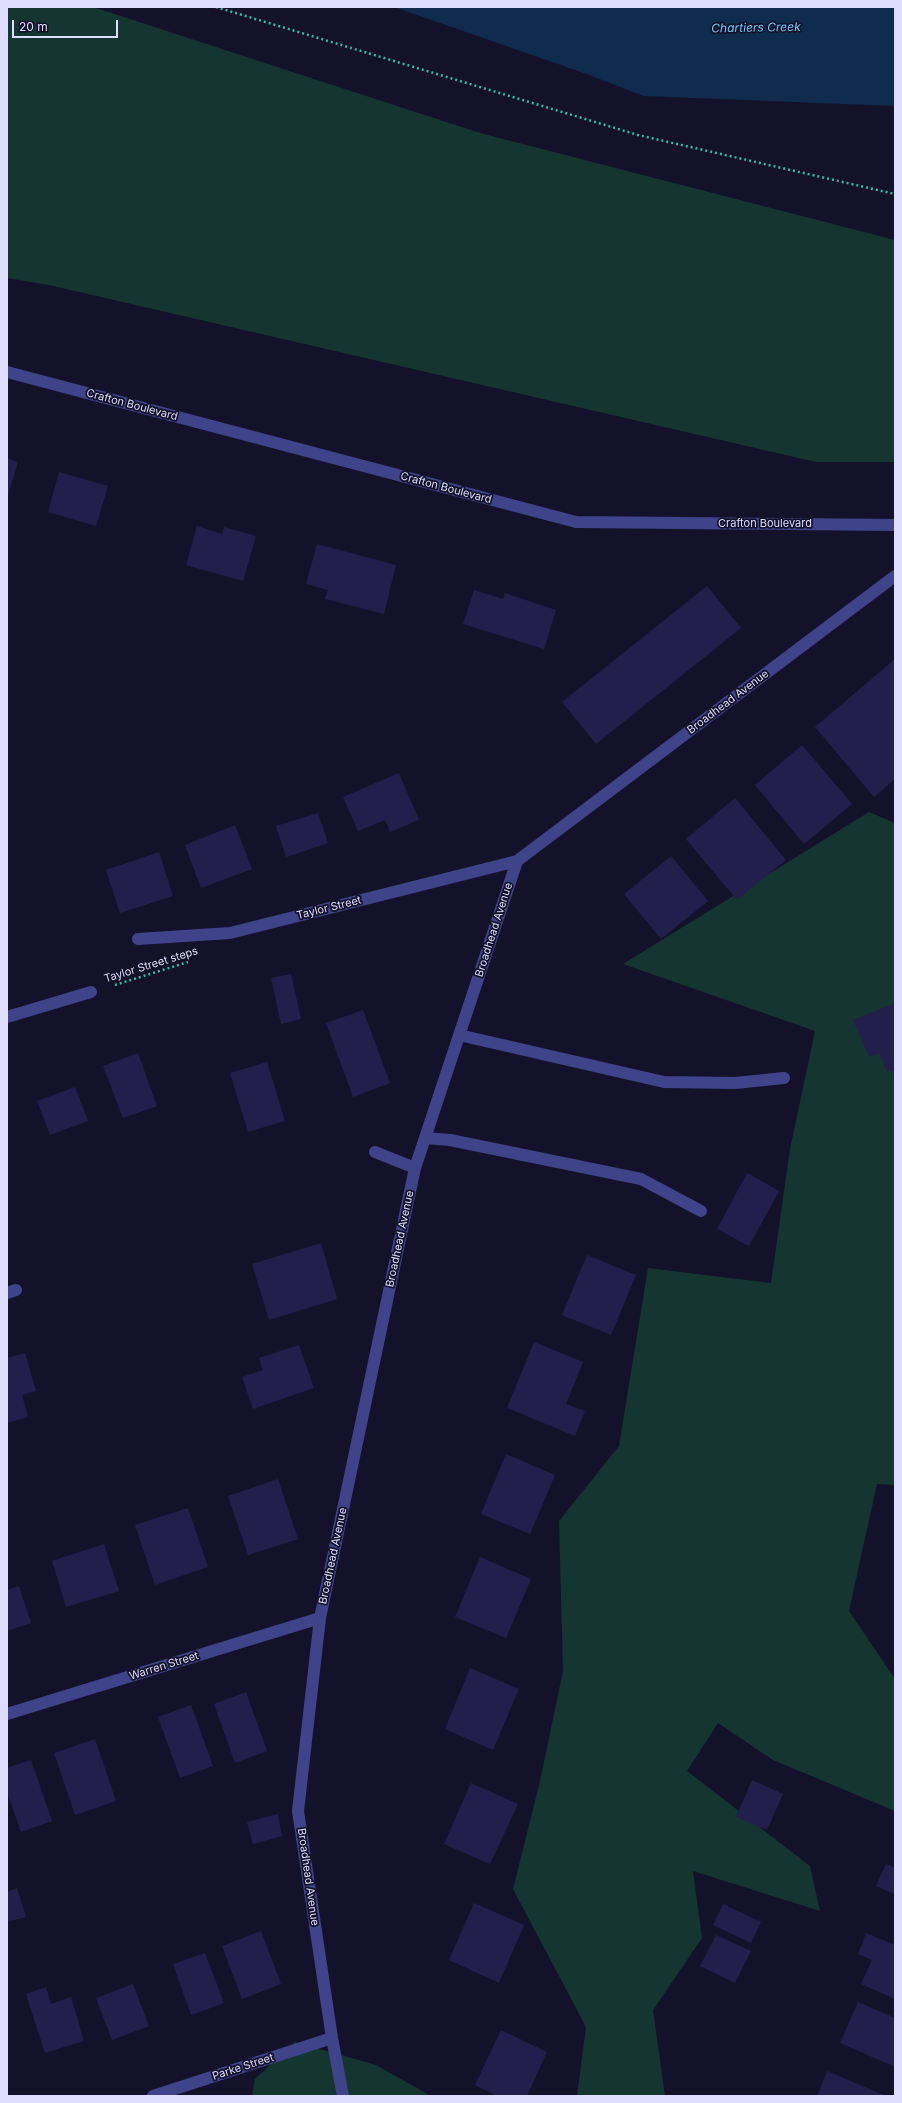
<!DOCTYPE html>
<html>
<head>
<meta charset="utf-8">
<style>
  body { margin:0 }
  #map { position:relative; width:902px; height:2103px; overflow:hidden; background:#14122b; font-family:Inter,sans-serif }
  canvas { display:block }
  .frame { position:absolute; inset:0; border:8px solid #deddfe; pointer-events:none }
  .scale { position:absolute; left:12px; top:20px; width:106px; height:18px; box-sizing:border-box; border:2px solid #deddfe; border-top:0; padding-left:5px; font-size:12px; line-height:14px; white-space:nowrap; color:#deddfe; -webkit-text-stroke:3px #14122b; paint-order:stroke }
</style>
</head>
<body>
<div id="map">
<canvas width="902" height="2103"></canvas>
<div class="frame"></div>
<div class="scale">20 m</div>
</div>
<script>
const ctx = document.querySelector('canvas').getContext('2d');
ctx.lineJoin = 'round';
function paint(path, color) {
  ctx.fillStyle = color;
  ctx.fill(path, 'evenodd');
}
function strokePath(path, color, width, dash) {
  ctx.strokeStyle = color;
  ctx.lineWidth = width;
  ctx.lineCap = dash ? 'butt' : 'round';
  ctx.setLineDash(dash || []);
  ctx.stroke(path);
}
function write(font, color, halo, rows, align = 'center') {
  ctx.font = font + ' Inter,sans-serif';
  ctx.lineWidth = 3.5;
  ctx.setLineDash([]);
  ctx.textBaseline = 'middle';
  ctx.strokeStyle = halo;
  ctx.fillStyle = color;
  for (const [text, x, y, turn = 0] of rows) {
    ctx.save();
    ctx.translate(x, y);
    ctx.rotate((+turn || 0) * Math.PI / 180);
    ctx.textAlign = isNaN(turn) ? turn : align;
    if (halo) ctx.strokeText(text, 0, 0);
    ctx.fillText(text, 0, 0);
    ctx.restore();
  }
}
paint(new Path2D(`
  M7 7H93L480 133 895 240V462H816L49 285 7 278Z
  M869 812 895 823V1485L877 1484 849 1611 895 1679V1811L773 1760 718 1723 687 1771 810 1866 820 1911 693 1871 702 1938 653 2010 665 2096H577L586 2027 513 1889 540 1781 563 1671 559 1521 619 1446 648 1268 771 1283 790 1149 815 1031 623 964Z
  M295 2042 376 2065 431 2096H252L255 2079Z`), '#153531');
paint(new Path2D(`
  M394 7H895V106L644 96 581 72Z`), '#0f2c4e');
paint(new Path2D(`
  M7 458 18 462 7 498Z
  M59 472 108 486 96 526 48 512Z
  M197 526 222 534 224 527 256 536 243 581 186 565Z
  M317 544 396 565 384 614 325 599 328 590 306 584Z
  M707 586 741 628 596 744 562 702Z
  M474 590 503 599 505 593 556 610 544 649 463 624Z
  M895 659V779L874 797 815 727Z
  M802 745 852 804 804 844 755 785Z
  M399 773 419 820 390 832 385 820 358 831 343 797Z
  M735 798 786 860 737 900 686 839Z
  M318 813 328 843 286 857 276 826Z
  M235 825 252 869 201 888 185 845Z
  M159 852 173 896 120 913 106 870Z
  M671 856 708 901 661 939 624 894Z
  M291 974 301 1019 281 1024 271 978Z
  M895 1003V1076L892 1070 887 1072 879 1053 869 1057 853 1020Z
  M363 1010 390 1083 353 1097 326 1023Z
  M138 1053 157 1106 123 1118 103 1066Z
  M267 1062 285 1121 248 1132 230 1073Z
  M75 1087 88 1121 50 1135 37 1101Z
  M747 1173 779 1191 749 1246 717 1229Z
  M321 1243 337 1299 269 1320 252 1264Z
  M587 1255 636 1275 611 1335 562 1315Z
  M534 1342 583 1362 566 1404 585 1411 575 1436 507 1408Z
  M299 1345 314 1388 253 1409 242 1377 263 1370 259 1358Z
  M25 1353 36 1391 22 1395 28 1417 7 1423V1358Z
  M506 1454 555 1475 530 1534 481 1514Z
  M278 1479 298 1539 248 1555 228 1496Z
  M188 1508 208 1567 155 1585 135 1525Z
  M104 1544 119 1591 66 1607 52 1561Z
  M480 1557 531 1579 506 1638 455 1617Z
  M19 1586 31 1623 7 1631V1590Z
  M470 1668 519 1689 493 1750 445 1729Z
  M246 1692 267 1751 235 1763 214 1704Z
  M191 1705 213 1766 180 1778 158 1717Z
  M95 1739 116 1801 75 1815 54 1753Z
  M31 1760 52 1821 21 1832 7 1792V1768Z
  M752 1780 783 1794 767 1830 736 1817Z
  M471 1783 518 1804 490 1864 444 1844Z
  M278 1814 282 1836 253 1844 247 1822Z
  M886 1864 895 1868V1894L876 1886Z
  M17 1888 26 1917 7 1922V1892Z
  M474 1903 524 1925 499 1983 449 1960Z
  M723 1904 761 1922 751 1943 713 1925Z
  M261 1931 281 1984 242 1999 222 1946Z
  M866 1933 895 1945V1999L861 1984 872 1960 858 1954Z
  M716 1935 751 1951 735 1983 700 1966Z
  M205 1953 224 2003 191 2015 173 1964Z
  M133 1984 149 2026 112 2040 96 1998Z
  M46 1987 51 2004 71 1997 84 2041 45 2053 26 1994Z
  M858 2002 895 2018V2067L840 2043Z
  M501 2030 547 2052 527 2096H497L475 2085Z
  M827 2071 886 2096H817Z`), '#231f4c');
strokePath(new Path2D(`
  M216 7 638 135 895 194
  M115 985 188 962`), '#35bba5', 2.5, [2, 3]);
strokePath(new Path2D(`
  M7 372 576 522 895 525
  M138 939 230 933 517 861
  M7 1017 91 992
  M459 1035 664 1082 735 1083 784 1078
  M425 1138 450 1140 641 1179 701 1211
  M375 1152 415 1168
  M7 1293 16 1290
  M7 1714 320 1618
  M153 2096 332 2038
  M343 2096 332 2038 298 1811 320 1618 415 1168 517 861 895 576`), '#3f4389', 12);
write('11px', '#deddfe', '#14122b', [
  ["Crafton Boulevard",132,405,15],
  ["Crafton Boulevard",446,488,15],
  ["Crafton Boulevard",765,524],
  ["Broadhead Avenue",728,702,-37],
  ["Taylor Street",329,908,-14],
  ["Broadhead Avenue",494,930,-72],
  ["Taylor Street steps",151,965,-17],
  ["Broadhead Avenue",400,1239,-78],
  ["Broadhead Avenue",333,1556,-78],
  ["Warren Street",164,1666,-17],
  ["Broadhead Avenue",308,1877,82],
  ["Parke Street",243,2067,-18]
]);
write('italic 12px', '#6fc8fb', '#14122b', [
  ["Chartiers Creek",756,28,-1]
]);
</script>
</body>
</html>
